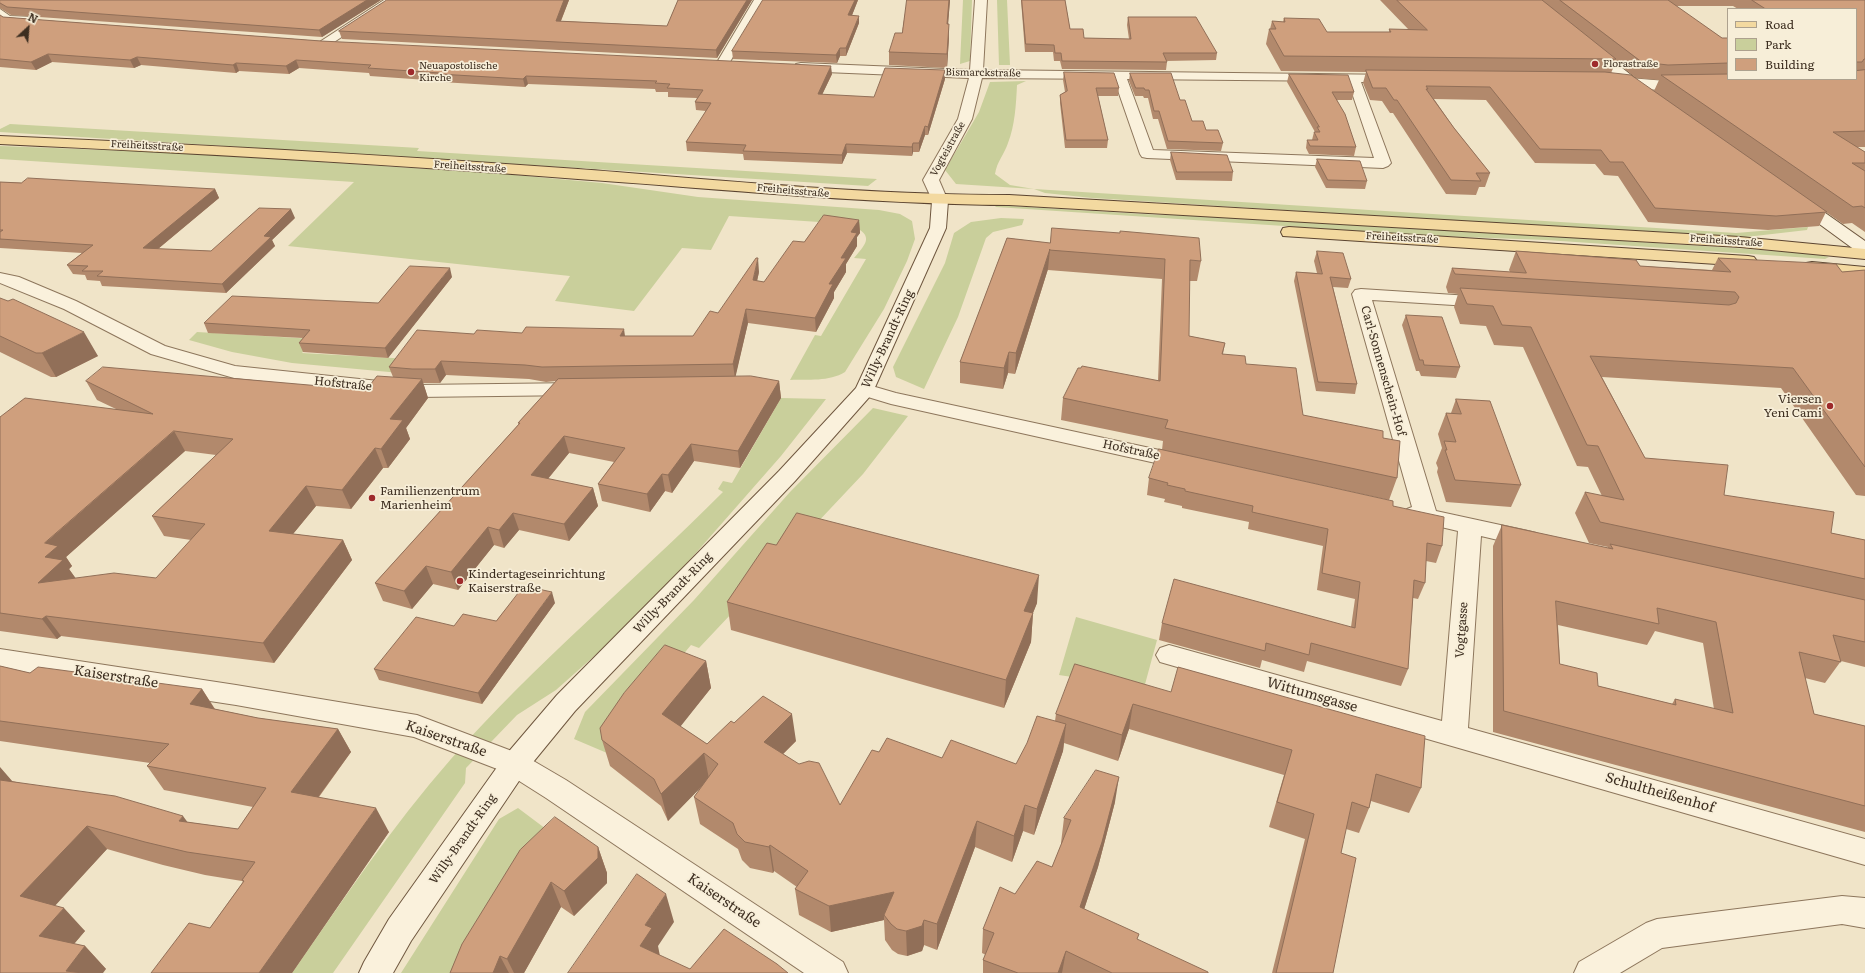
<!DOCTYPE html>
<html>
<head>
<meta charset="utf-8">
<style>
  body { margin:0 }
  #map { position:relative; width:1865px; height:973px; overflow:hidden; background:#f0e4c8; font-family:Literata,serif }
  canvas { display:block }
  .legend { position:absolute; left:1727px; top:8px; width:130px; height:72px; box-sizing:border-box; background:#f7eed8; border:1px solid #ada18e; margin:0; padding:5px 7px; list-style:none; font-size:12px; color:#3d2e20 }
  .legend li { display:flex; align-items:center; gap:8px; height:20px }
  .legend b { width:20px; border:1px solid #ada18e }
  .north { position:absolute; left:8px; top:8px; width:40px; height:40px; -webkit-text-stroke:3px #f7eed8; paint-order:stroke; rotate:26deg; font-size:11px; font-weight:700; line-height:16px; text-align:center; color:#3d2e20 }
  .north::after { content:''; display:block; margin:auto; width:14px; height:18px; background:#3d2e20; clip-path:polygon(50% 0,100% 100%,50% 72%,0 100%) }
</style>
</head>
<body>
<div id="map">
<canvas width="1865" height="973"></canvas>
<ul class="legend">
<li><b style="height:5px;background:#f3d9a0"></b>Road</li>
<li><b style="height:11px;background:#c9cf9b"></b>Park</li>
<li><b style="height:11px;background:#cf9f7d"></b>Building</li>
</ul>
<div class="north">N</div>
</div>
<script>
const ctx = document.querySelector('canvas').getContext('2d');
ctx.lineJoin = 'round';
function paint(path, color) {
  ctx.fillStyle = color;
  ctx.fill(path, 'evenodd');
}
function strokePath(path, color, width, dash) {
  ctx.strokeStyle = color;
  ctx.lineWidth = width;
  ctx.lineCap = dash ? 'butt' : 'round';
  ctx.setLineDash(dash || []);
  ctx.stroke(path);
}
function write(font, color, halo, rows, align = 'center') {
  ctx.font = font + ' Literata,serif';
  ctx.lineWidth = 3.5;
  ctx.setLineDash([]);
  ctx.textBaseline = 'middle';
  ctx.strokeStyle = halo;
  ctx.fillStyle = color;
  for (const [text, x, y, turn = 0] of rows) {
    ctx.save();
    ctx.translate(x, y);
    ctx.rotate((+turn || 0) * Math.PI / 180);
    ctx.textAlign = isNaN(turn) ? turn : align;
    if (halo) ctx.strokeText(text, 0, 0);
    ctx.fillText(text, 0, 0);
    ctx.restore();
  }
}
paint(new Path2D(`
  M963 0H972L970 61 960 64Z
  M997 0H1007L1010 65H999Z
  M1026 81 1017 85C1016 105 1015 125 1008 143 1004 155 997 161 995 174L1010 185 1034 189 1736 233 1808 227 1807 230 1746 237H1718L1092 198 1045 193 1034 189 956 184 945 170 979 112 990 82Z
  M10 124 419 148 417 151 877 179 868 186 0 132V129Z
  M0 146 186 153 504 174 602 183 698 197 879 210 900 214 912 221 915 239 907 261 884 309 845 372C829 382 808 379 790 380L815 335 821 336 866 259 854 258C869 241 873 235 849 224L729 216 711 250 682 248 634 311 555 301 570 276 288 246 354 182 0 159Z
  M994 205 1160 215 1232 216 1734 248 1816 254 1829 257 1825 259 1546 240 1436 236 996 207Z
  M1001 218 1024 219 1022 225 993 232 986 238 958 317 924 389 896 377 893 367 945 263 954 233 971 222Z
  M197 332 314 339 302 353 411 359 400 373 292 363 232 352 189 340Z
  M781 398 826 399 781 456 695 554 629 625 556 690 517 715 466 768 465 783 333 973H292C343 900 392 826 451 759 535 664 633 582 723 492L718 489 723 481 732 483Z
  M873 408 908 416 863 474 699 648 691 645 632 716 607 753 574 739 585 712 694 600 790 492Z
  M1076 617 1157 640 1144 688 1059 675Z
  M518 808 554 835 470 973H401L499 819Z`), '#c9cf9b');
const street = new Path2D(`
  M384 0H398L328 46H320L318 43Z
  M754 0H766L727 67H717L716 64Z
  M975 0H987L983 70 1400 75 1402 78 1400 81 1395 82H1361L1391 163 1388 166 1383 168 1147 158 1142 157 1140 154 1114 79 982 78 972 119 939 180 948 201 946 204 940 206 934 204 923 180 958 119 969 78 801 71 796 70 795 67 796 64 801 63 970 70ZM1127 79 1348 81 1374 158 1153 150Z
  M0 9 10 16 34 17 40 21 34 25 3 22 0 19Z
  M1617 77 1691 83 1693 86 1691 89C1672 93 1631 88 1612 84L1610 81 1612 78Z
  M0 273 19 277 76 301 165 346 235 366 417 385 579 383 586 385 589 389 586 393 579 395 417 397 234 378 151 354 64 309 0 283Z
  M1361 289 1486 297 1492 298 1495 302 1492 306 1486 307 1372 300 1436 511 1528 531 1536 533 1540 539 1536 545 1528 547 1481 536 1468 728 1865 839V865L1160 662 1156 655 1160 648 1169 645 1442 721 1458 531 1407 519 1404 514 1407 509 1412 507 1352 294 1355 290Z
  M865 384 896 393 1187 456 1195 458 1198 463 1195 468 1187 470 891 404 858 394 855 390 858 386Z
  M0 649 236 685 417 715 525 756 566 780 843 962 848 973H804L546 798 505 772 414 737 236 705 0 669Z
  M1842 896 1865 898V928L1842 924 1662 948 1620 973H1574L1579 962 1646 923 1657 919Z`);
const secondary = new Path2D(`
  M1590 45 1594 46 1649 89 1651 92 1649 95H1639L1586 52 1584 49 1586 46Z
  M940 196 946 198 948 201 946 228 872 394 795 481 575 711 525 772 411 941 393 973H359L364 962 389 919 505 756 557 695 779 471 856 388 930 228 932 201 934 198Z
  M1798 196 1804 198 1865 241V254L1859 253 1792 204 1790 201 1792 198Z`);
const primary = new Path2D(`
  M0 136C193 144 386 155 578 169 722 180 865 195 1009 195L1740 237 1865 249V259L1740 247 1009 205C865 204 722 189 578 179 386 164 193 153 0 144Z
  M1289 227 1748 256 1754 257 1757 261 1754 265 1748 266 1283 236 1281 232 1283 228Z
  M1812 262 1865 267V277L1806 271 1803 267 1806 263Z`);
strokePath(street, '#8d765c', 2);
strokePath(secondary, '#6f573f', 2);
strokePath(primary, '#5b4430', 2);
paint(street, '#faf1dc');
paint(secondary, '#faf1dc');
paint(primary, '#f3d9a0');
paint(new Path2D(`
  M0 0H381L322 37 11 15 0 8Z
  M387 0H569L561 21 667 26 678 0H752L717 58 342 39 339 31Z
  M763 0H858L852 15 859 23 846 56H840L837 63 733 59 732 51Z
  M907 0H950L948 24 949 37 947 68 889 65V52L902 33Z
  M1021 0H1065L1070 29 1084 38 1129 39 1127 25 1128 17 1217 53 1216 60 1166 61 1167 62 1166 70 1062 69 1060 61H1054L1053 52H1025Z
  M1380 0H1865V147H1857L1865 152V232L1852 223 1843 224 1826 212 1819 226 1768 230 1648 222 1618 176 1604 175 1595 164 1535 163 1486 100 1434 99 1454 128 1490 173 1485 187H1479L1476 195 1446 194 1393 113H1390L1382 101 1370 100 1363 83 1366 72 1281 71 1266 44 1269 29H1270L1272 21 1283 22 1284 18 1327 32H1389V29L1409 30ZM1675 6H1733L1738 9H1856V79H1728V38H1722ZM1616 62 1636 78 1659 80 1654 91 1611 73Z
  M0 15 3 17 321 41 832 74 822 95 874 97 945 79 928 135H925L919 152H913L912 156 847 153 842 164 744 160 743 154 687 151 686 142 706 111 696 110 695 102 697 98 668 97V92H656L655 89 528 84 525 87 441 82V81L370 76 369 73 299 68 289 74 239 71 236 73 141 65 134 68 52 62 36 70 0 67Z
  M1064 72 1119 88 1118 96H1098L1108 140 1107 148H1065L1060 103V95L1065 92 1063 80Z
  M1130 73 1180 100 1192 121 1206 130 1223 143 1221 151 1167 149 1158 119H1153L1148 98H1144L1143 96H1135L1129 81Z
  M1289 74 1354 92 1352 100H1337L1356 147 1354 156 1309 154 1306 148 1307 140H1312L1314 132H1315L1287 82Z
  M1171 152 1233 172 1232 181 1176 180 1170 160Z
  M1317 159 1367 181 1365 189 1326 188 1315 167Z
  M0 182 215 189 219 198 158 249 211 251 295 218 272 240 275 246 226 293 102 286 100 281 87 280 85 275 73 274 67 265 82 253 0 248Z
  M859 220 860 233 857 237V246L846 264V272L834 292V298L816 332 748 323 735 377 779 381 781 398 740 468 694 461 672 493 665 491 650 512 602 501 598 484 614 462 569 453 548 479 593 488 598 506 569 541 519 530 504 548 494 545 458 590 433 584 412 609 383 601 375 583 519 424 518 423 556 381 546 382 529 379 446 375 440 383H423L428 398 406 428 410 439 388 468H383L351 509 316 506 293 534 343 540 352 560 274 663 61 636 57 639 0 631V417L116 409 97 400 86 381 366 390 393 377 389 367 474 334 522 333 625 336H693L718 313 759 272 757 281 764 282 804 242ZM185 451 216 455 152 516 164 536 191 540 156 578H75L69 569 72 566 66 557Z
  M1007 238 1201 261 1197 281H1189V336L1225 343 1223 354 1246 364 1303 415 1383 438 1397 478 1389 500 1167 451 1393 506 1442 546 1436 563 1426 561 1425 583 1418 599 1413 598 1408 669 1401 686 1307 661 1304 672 1262 660 1260 668 1159 640 1162 623 1351 627 1355 599 1317 590 1323 546 1248 529 1249 522 1182 508V506L1164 502 1165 499 1147 495 1149 478 1162 450 1163 441 1061 420 1063 398 1158 380 1162 279 1048 270V269L1015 374 1008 373 1003 389 960 383V362Z
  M1317 251 1351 279 1348 288 1333 287 1357 384 1355 394 1316 391 1294 281 1296 272 1317 273 1314 261Z
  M1516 251 1640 266 1712 270 1718 258 1842 272 1865 270V496L1856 495 1781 388 1602 377 1645 458 1724 495 1831 533 1865 540V667L1841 661 1825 683 1805 678 1814 714 1865 726V832L1493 732V546L1502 525 1608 548V547L1589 543 1575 513 1585 492 1602 496 1588 467 1577 466 1523 347 1494 345 1486 326 1460 324 1454 307 1458 294 1448 293 1446 287 1452 268 1510 272 1509 270ZM1558 625 1647 645 1655 631 1703 643 1714 709 1675 699 1672 704 1598 686 1560 664Z
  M452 277 388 358 303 352 299 343 303 338 208 333 204 323 378 303Z
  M0 298 98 356 56 377H51L0 352Z
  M1406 315 1460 367 1456 378 1421 376 1419 371H1416L1402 325Z
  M1456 399 1521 485 1511 507 1446 502 1437 472 1438 468 1436 463 1442 448 1438 434 1446 413H1451Z
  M727 602 1037 603 1033 613 1031 642 1004 708 731 630Z
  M555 603 482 704 379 680 374 669 454 626 496 621Z
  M706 661 711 688 680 726 707 744 734 723 796 741 783 754 840 805 879 752 942 758 1016 764 1055 721 1056 714 1075 664 1421 788 1409 813 1371 801 1369 808 1359 833 1346 829 1341 853 1333 973H1272L1305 839 1269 827 1284 775 1129 729 1118 761 1064 743 1063 751 1034 835 1023 831 1012 862 975 847 937 950 924 945 922 951 907 956 898 954 892 950 885 940 884 920 831 932 799 915 795 889 797 887 774 871 773 873 750 868 742 860 738 849 700 824 694 797 702 786 668 821 661 806 610 766 602 740Z
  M0 666 30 673 202 689 215 709 258 718 338 729 351 752 319 797 389 832 292 973H151L210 928 243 882 242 881 205 875 163 865 107 849 54 906 85 931 74 944 85 946 106 969 0 973 12 781 187 822 238 829 253 807 164 790 147 766 150 763 0 741Z
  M1115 802 1098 867 1084 909 1137 940 1208 973H983V960L986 955 982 953 983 929 1015 894 1052 867 1062 843H1061L1064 818Z
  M598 847 607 873V883L574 916 561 907 524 973H450L462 944Z`), '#b2896c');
paint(new Path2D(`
  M367 0H381L322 37 319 30Z
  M564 0H569L558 28 556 21Z
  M747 0H752L717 58 716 50Z
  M855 0H858L849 23 848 15Z
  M949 0H950L947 37V24Z
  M859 16V23L846 56V48Z
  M949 24V37L947 68V54Z
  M840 48V56L837 63 836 55Z
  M48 54 52 62 36 70 31 62Z
  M137 57 141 65 134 68 130 60Z
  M296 60 299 68 289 74 286 66Z
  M236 63 239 71 236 73 233 65Z
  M831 66 832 74 818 103V94Z
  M945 70V79L928 135V127Z
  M526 76 528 84 525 87 523 79Z
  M925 126V135L919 152V143Z
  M913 143V152L912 156V147Z
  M846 144 847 153 842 164V155Z
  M215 189 219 198 147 258 143 248Z
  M291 209 295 218 272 240 275 246 226 293 222 284 264 236Z
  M859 220 860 233 857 237V246L846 264V272L834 292V298L816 332 815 318 851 232Z
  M1050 249 1048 269 1015 374 1016 353Z
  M758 258 759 272 754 294 753 280Z
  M450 268 452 277 388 358 385 348Z
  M746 309 748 323 735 379 733 364Z
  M624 329 626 343 620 336Z
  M84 332 98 356 56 377 42 353Z
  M1009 352 1008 373 1003 389 1004 368Z
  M441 361 446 375 440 383 435 369Z
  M422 379 428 398 406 428 410 439 388 468 381 449 390 419Z
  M779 381 781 398 740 468 738 451Z
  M174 431 185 451 66 557 72 566 69 569 77 580 38 583 45 543Z
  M564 436 569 453 536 493 531 475Z
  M691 444 694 461 672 493 668 475Z
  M375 448 383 468 351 509 342 490Z
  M662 474 665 491 650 512 647 494Z
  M306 486 316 506 279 551 269 531Z
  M593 488 598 506 569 541 564 524Z
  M513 513 519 530 504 548 499 530Z
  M488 527 494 545 458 590 451 572Z
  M343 540 352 560 274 663 263 643Z
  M426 566 433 584 412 609 404 591Z
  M1039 575 1037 603 1022 640 1024 611Z
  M552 592 555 603 482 704 478 693Z
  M1033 613 1031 642 1004 708 1006 680Z
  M46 616 61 636 57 639 42 619Z
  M706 661 711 688 669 741 662 714Z
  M202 689 217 713 190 704Z
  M1133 704 1129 729 1118 761 1122 735Z
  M792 714 796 741 768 769 764 742Z
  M1066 724 1063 751 1034 835 1037 809Z
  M338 729 351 752 305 815 291 792Z
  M704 753 709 779 668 821 661 794Z
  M0 767 13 782 0 794Z
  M1119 777 1115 802 1098 867 1077 931 1080 907Z
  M1025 805 1023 831 1012 862 1014 836Z
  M376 808 389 832 292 973H259Z
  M183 816 200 839 179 821Z
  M977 821 975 847 937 950V924Z
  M87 826 107 849 43 919 20 896Z
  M770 845 774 871 773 873 769 847Z
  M598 847 607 873V883L574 916 564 891Z
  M551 882 561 907 524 973H514L507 959Z
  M894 892 884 915V920L831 932 829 906Z
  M666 894 674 922 658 946 660 956 640 946 645 925Z
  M64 908 85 931 62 958 39 936Z
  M924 920V945L922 951 907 956 906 931Z
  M85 946 106 969 103 973H67L66 971Z
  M1066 951 1062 973H1058Z
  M500 956 509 973H493Z`), '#916f58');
const building = new Path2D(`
  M0 0H367L319 30 7 7 0 3Z
  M387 0H564L556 21 667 26 678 0H747L716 50 339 31Z
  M763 0H855L848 15 859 16 846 48H840L836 55 732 51Z
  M907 0H949L947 24H949L947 54 889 52 895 33H902Z
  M1022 0H1065L1070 29H1083L1084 38 1131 39 1128 17H1196L1217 53H1163L1167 62 1062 61 1061 53H1055L1054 45 1026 44Z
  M1397 0H1542L1616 59 1284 56 1269 29H1276L1272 21 1285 22 1284 18 1319 19 1327 32H1391L1389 29 1427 30Z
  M1560 0H1668L1722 38H1728V63L1668 65 1642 62Z
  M1752 0H1865V59H1864L1862 62H1856V9H1766Z
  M0 15 3 17 321 41 831 66 818 94 874 97 885 68 945 70 928 127 925 126 919 143H913L912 147 846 144 842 155 743 151 746 145 686 142 711 103 695 102 703 90 667 88 670 84 655 83 657 81 526 76 523 79 439 74 440 73 368 68 371 65 296 60 286 66 236 63 233 65 137 57 130 60 48 54 31 62 0 59Z
  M1366 70 1605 72 1631 75 1827 212 1776 216 1655 208 1623 162H1610L1601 150 1540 149 1490 87 1426 86 1428 89H1426L1454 128 1490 173H1476L1481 181 1451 180 1397 100H1394L1386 88H1373Z
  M1865 70V131L1833 132 1865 152V163H1852L1865 171V208L1862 206 1853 207 1661 75 1728 74V79H1856V71Z
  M1064 72 1114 73 1119 88H1096L1108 140H1066L1060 95 1067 91Z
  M1130 73H1171L1180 100H1185L1192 121H1203L1206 130H1218L1223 143 1168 141 1159 111H1154L1149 90H1145L1144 88H1136Z
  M1289 74 1348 75 1354 92H1332L1345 114 1356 147 1310 146 1307 140H1318L1314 132H1320L1317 127H1319Z
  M1171 152 1227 155 1233 172H1177Z
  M1317 159 1360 161 1367 181 1328 180Z
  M28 178 215 189 143 248 211 251 259 208 291 209 264 236 271 237 222 284 97 276 103 271H82L88 266 67 265 93 245 0 239V232L3 230H0V182L21 183Z
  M824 215 859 220 851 232 857 233 841 258H846L829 284H833L815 318 746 309 733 364 542 367 525 365 441 361 435 369H412L389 367 417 330 474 334 477 330 522 333 526 327 624 329 620 336H693L710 311 718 313 756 258H758L753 280 764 282 793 241 804 242Z
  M1052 228 1120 233V231L1199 238 1201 261 1190 260 1189 336 1225 343 1222 354 1245 356 1246 364 1296 368 1303 415 1383 431V438L1400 441 1397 478 1165 428 1168 420 1063 398 1078 368H1081L1082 366 1160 381 1165 259 1049 250 1050 249 1016 353 1009 352 1004 368 960 362 1007 238 1050 243Z
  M1317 251 1343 253 1351 279 1330 277 1357 384 1318 382 1296 272 1322 274Z
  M1516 251 1636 260 1640 266 1731 272 1718 258 1836 264 1842 272 1865 270V467L1793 368 1590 356 1645 458 1728 465 1724 495 1834 512 1831 533 1865 540V579L1600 522 1585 492 1624 500 1598 446 1587 445 1531 327 1502 325 1493 306 1467 304 1460 288 1729 305 1736 303 1739 297 1735 292 1455 274 1452 268 1526 273Z
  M410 266 450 268 385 348 299 343 310 330 204 323 232 296 378 303Z
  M0 298 8 301 13 299 84 332 42 353H36L0 336Z
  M1406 315 1442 317 1460 367 1424 365 1423 360H1420Z
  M103 367 366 390 377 376 422 379 390 419 403 420 381 449 375 448 342 490 306 486 269 531 343 540 263 643 46 616 42 619 0 613V417L25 398 153 414 86 381ZM174 431 233 439 152 516 205 524 156 578 114 573 38 583 63 560 45 557 58 546 45 543Z
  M751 376 779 381 738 451 691 444 668 475 662 474 647 494 598 484 625 448 564 436 531 475 593 488 564 524 513 513 499 530 488 527 451 572 426 566 404 591 375 583 520 423H518L558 379Z
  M1456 399 1490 401 1521 485 1455 480 1445 450H1447L1444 441 1456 442 1446 413 1461 414Z
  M1159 449 1393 501V506L1444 517 1442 546 1427 543 1425 583 1414 580 1408 669 1311 643 1309 655 1266 643 1265 651 1162 623 1174 579 1355 628 1360 582 1322 573 1328 529 1252 512 1253 506 1185 491V489L1167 485 1168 483 1149 478Z
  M797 513 1039 575 1024 611 1033 613 1006 680 727 602 767 543 776 545Z
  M1502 525 1613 549 1610 544 1865 600V642L1833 635 1841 662 1799 652 1814 714 1865 726V806L1504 711ZM1556 601 1659 624 1657 608 1716 622 1733 713 1675 699 1676 705 1598 686 1597 673 1560 664Z
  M524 586 552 592 478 693 374 669 416 617 454 626 463 614 496 621Z
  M665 645 706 661 662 714 707 744 731 721 734 723 763 696 792 714 764 742 799 764 809 761 819 763 840 805 872 750 879 752 887 738 942 758 951 740 1016 764 1027 743 1037 716 1066 724 1037 809 1025 805 1014 836 977 821 937 924 924 920 922 926 906 931 897 929 891 924 884 915 894 892 829 906 795 889 808 871 770 845 769 847 745 842 737 834 733 823 694 797 718 764 704 753 661 794 654 779 602 740 600 728 624 693Z
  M1075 664 1171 692 1178 667 1425 736 1421 788 1376 774 1369 808 1352 802 1341 853 1356 858 1333 973H1276L1314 814 1277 802 1292 750 1133 704 1122 735 1056 714Z
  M0 666 30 673 38 667 202 689 190 704 258 718 338 729 291 792 376 808 259 973H151L189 923 210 928 244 881 242 880 255 862 187 852 145 842 87 826 20 896 64 908 39 936 85 946 66 971 83 973H0V780L115 796 183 816 179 821 238 829 266 788 147 766 169 744 0 721Z
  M1096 770 1119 777 1102 842 1080 907 1139 934 1137 939 1208 972V973H1112L1066 951 1058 973H1018L983 960 994 933 983 929 1000 887 1015 894 1037 861 1052 867 1071 820 1064 818Z
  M555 817 598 847V858L564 891 551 882 507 959 500 956 493 973H450L462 944 520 850Z
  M637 874 666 894 645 925 652 928 640 946 690 969 724 929 777 964 788 973H568Z`);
paint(building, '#cf9f7d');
strokePath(building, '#916f58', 1);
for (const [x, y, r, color] of [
  [1595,64,4,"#9e2a2b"],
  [411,72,4,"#9e2a2b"],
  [1830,406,4,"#9e2a2b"],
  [372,498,4,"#9e2a2b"],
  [460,581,4,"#9e2a2b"]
]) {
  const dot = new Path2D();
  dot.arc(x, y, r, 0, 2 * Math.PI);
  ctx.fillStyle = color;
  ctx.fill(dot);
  strokePath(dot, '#f7eed8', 1.5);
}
write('10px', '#3d2e20', '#f7eed8', [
  ["Florastraße",1603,64],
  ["Neuapostolische",419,66],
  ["Kirche",419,78]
], 'left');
write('10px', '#3d2e20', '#f7eed8', [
  ["Bismarckstraße",983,73,1],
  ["Freiheitsstraße",147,146,3],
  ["Vogteistraße",948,149,-61],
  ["Freiheitsstraße",470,167,4],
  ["Freiheitsstraße",793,191,5],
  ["Freiheitsstraße",1402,238,3],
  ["Freiheitsstraße",1726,241,4]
]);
write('12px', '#3d2e20', '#f7eed8', [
  ["Willy-Brandt-Ring",888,339,-65],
  ["Carl-Sonnenschein-Hof",1383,371,74],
  ["Hofstraße",343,384,6],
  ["Hofstraße",1131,450,12],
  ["Willy-Brandt-Ring",673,593,-46],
  ["Vogtgasse",1462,630,-86],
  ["Willy-Brandt-Ring",463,839,-55]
]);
write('12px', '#3d2e20', '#f7eed8', [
  ["Viersen",1822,399,"right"],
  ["Yeni Cami",1822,413,"right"],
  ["Familienzentrum",380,491],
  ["Marienheim",380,505],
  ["Kindertageseinrichtung",468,574],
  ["Kaiserstraße",468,588]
], 'left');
write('14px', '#3d2e20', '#f7eed8', [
  ["Kaiserstraße",116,677,9],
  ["Wittumsgasse",1312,695,16],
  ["Kaiserstraße",446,739,19],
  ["Schultheißenhof",1660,793,16],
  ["Kaiserstraße",724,901,34]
]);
</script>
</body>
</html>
